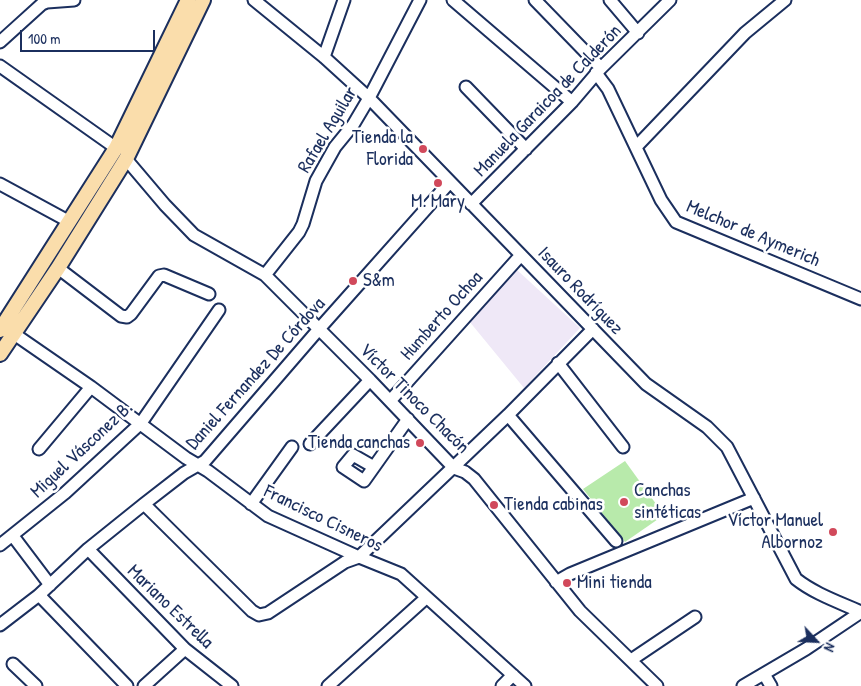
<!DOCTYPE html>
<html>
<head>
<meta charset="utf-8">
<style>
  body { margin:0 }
  #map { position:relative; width:861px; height:686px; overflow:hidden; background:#fff; font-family:"Patrick Hand",sans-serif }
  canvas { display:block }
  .north { position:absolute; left:791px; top:616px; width:50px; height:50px; -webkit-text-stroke:4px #fff; paint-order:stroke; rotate:115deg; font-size:14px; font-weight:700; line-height:20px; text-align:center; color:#1b2f5e }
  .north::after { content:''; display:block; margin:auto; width:18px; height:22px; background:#1b2f5e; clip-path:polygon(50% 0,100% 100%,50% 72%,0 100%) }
  .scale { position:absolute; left:20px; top:30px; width:135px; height:22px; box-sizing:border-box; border:2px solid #1b2f5e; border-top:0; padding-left:6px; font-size:15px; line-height:18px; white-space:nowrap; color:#1b2f5e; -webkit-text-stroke:4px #fff; paint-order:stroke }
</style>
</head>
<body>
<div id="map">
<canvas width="861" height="686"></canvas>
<div class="north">N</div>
<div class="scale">100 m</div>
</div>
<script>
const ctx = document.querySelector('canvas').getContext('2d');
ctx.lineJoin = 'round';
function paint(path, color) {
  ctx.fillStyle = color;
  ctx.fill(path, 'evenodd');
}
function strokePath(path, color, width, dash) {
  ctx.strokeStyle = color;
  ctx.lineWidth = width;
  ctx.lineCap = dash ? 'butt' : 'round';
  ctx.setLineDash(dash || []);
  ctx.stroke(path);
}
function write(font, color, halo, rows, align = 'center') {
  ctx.font = font + ' "Patrick Hand",sans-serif';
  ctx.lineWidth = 5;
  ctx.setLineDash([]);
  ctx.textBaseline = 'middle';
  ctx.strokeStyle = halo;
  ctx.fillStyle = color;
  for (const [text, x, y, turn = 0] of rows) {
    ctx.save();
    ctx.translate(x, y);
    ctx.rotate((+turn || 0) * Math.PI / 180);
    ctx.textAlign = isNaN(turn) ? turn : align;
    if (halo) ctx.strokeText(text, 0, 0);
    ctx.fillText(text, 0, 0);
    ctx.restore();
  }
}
paint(new Path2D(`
  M516 269 580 328 524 388 469 321Z`), '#efe8f7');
paint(new Path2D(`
  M625 461 664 515 625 542 583 489Z`), '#b8eaab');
const minor = new Path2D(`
  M254 0 324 57 369 98 646 384 707 427 727 447 796 579C815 594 839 602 861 612
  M453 0 572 102
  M535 0 601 68
  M610 0 638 33
  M0 42 42 4 47 2 74 0
  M324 57 344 0
  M0 66 116 148
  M596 73 608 89 661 200 676 222 861 299
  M466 87 526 149
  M636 147 745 33 785 0
  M126 159 165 205 194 235 265 275 370 380 454 468 465 472 474 479 580 611 657 686
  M0 184 70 222
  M471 204 572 102 601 68 670 0
  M58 268 121 316 127 317 131 314 159 276 164 275 209 294
  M265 275 299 232 303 224 316 181 335 147 353 125 369 98 420 0
  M7 329 91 387 186 458 208 471 268 516 359 557 401 574 525 686
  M558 363 623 447
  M390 401 521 255
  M508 415 616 541
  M310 444 370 380
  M39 449 91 387
  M374 467 353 455 343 467 364 481 408 419
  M144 504 252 611 259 615 268 613 345 562 359 557 508 415 593 329
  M251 504 292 447
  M13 536 50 585
  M0 545 65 493 141 423 219 310
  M88 549 185 649 232 686
  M556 582 570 574 754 498
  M39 595 127 686
  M0 625 39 595 88 549 144 504 184 473 205 461 319 329 449 183
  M631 660 695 617
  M13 664 36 686
  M764 674 771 686
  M144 686 185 649
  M328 686 426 598
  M502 686 513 675
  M743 686 806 649 861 612`);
const major = new Path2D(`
  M0 330 116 148 188 0
  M0 354 58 268 126 159 203 0`);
strokePath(minor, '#1b2f5e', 15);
strokePath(major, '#1b2f5e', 18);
strokePath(minor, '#fff', 11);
strokePath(major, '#faddab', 14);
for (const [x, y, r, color] of [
  [423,149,5,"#d1495b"],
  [438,183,5,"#d1495b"],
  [353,281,5,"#d1495b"],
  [420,443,5,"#d1495b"],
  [624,502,5,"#d1495b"],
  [494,505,5,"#d1495b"],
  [833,532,5,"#d1495b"],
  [567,583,5,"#d1495b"]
]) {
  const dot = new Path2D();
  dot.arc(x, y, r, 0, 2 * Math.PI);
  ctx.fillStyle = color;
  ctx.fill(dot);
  strokePath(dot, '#fff', 2);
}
write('19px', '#1b2f5e', '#fff', [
  ["Manuela Garaicoa de Calderón",548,101,-46],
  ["Rafael Aguilar",328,130,-59],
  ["Melchor de Aymerich",753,234,23],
  ["Isauro Rodríguez",580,291,46],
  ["Humberto Ochoa",442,316,-48],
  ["Daniel Fernandez De Córdova",256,374,-48],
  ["Víctor Tinoco Chacón",414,399,45],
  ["Miguel Vásconez B.",82,450,-43],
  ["Francisco Cisneros",323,519,26],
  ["Mariano Estrella",170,607,44]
]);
write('19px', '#1b2f5e', '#fff', [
  ["Tienda la",413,138,"right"],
  ["Florida",413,160,"right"],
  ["M. Mary",438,202,"center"],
  ["S&m",363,281],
  ["Tienda canchas",410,443,"right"],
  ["Canchas",634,491],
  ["sintéticas",634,513],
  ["Tienda cabinas",504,505],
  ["Víctor Manuel",823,521,"right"],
  ["Albornoz",823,543,"right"],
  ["Mini tienda",577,583]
], 'left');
</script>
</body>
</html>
